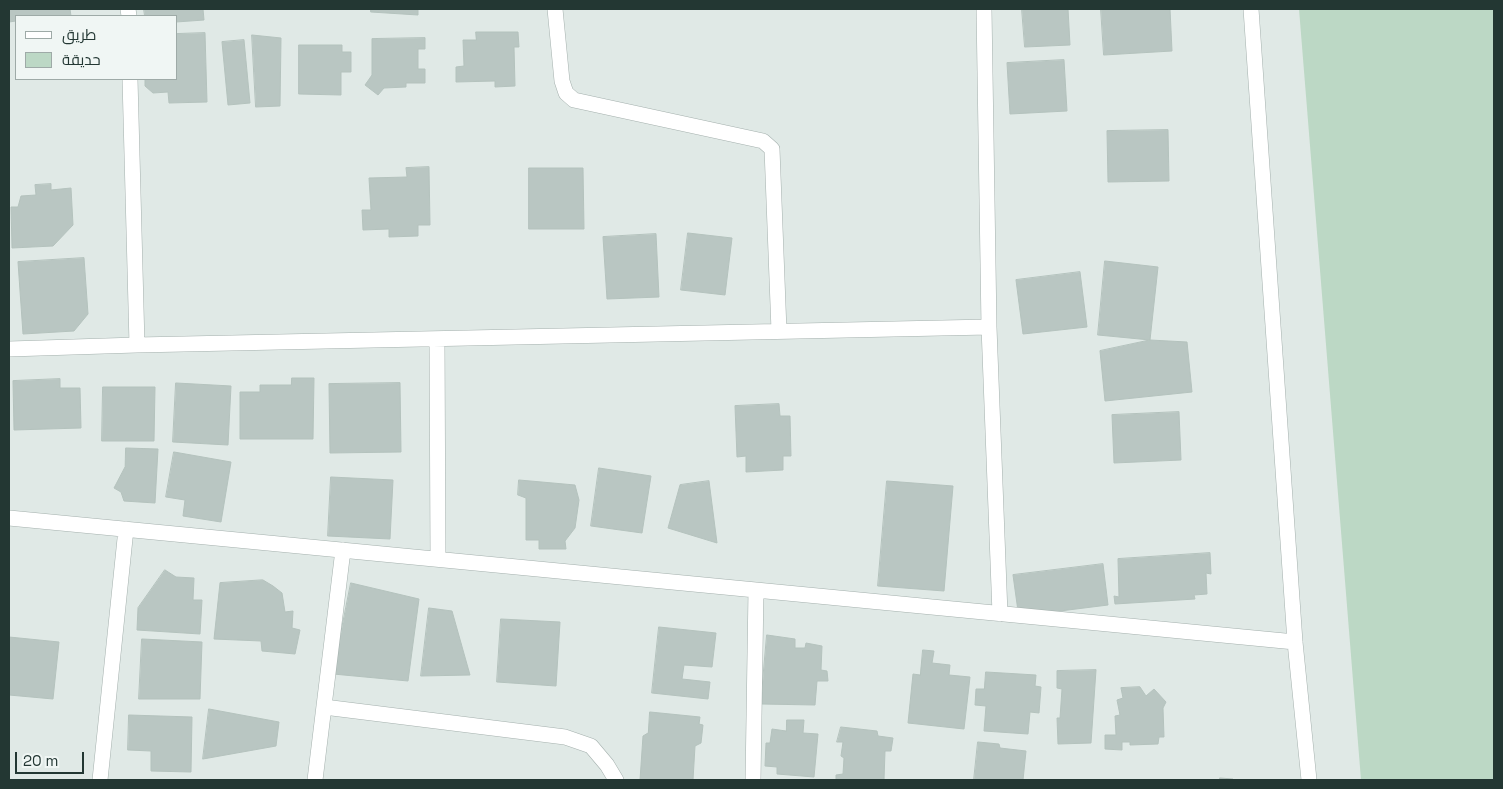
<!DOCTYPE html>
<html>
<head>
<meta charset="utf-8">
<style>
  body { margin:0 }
  #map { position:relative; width:1503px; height:789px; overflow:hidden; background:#e0e9e6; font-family:"Space Grotesk",Cairo,sans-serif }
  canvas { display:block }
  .frame { position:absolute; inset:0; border:10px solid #233733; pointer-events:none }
  .legend { position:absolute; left:15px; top:15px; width:162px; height:65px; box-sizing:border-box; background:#f0f6f4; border:1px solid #9eaaa7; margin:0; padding:6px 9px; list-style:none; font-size:15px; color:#233733 }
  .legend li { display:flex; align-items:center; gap:10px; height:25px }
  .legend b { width:25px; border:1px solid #9eaaa7 }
  .scale { position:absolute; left:15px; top:752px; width:69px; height:22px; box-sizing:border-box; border:2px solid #233733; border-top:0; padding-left:6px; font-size:15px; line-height:18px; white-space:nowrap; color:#233733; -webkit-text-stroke:4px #f0f6f4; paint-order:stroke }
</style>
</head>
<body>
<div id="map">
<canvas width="1503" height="789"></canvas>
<div class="frame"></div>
<ul class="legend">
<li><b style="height:6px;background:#fff"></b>طريق</li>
<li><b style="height:14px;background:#bcd8c5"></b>حديقة</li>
</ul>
<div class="scale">20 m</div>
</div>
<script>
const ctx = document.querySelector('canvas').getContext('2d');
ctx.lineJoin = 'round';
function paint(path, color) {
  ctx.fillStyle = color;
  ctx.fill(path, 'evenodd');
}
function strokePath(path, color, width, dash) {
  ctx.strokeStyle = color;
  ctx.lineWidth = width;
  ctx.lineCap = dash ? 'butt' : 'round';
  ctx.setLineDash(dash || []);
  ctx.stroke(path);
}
paint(new Path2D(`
  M1299 9H1494V780H1361Z`), '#bcd8c5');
const building = new Path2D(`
  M9 9H70L71 16H16V21L9 22Z
  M144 9H203L204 20 176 22V16H145Z
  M371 9H418V15L371 12Z
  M1022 9H1068L1070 45 1025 47Z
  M1101 9H1170L1172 51 1104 55Z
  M476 32H518L519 47H514L515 86 495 87V81L456 82V67L464 66 463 40H476Z
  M205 33 207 102 169 103 168 92 153 93 145 86V79H176V34Z
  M252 35 281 38 280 106 256 107Z
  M425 38V49H418V69H425V83H406V87L384 88 378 95 365 85 372 75V39Z
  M244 40 250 103 228 105 222 42Z
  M299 45H342V52H351V72H341V95L299 94Z
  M1064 60 1067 111 1010 114 1007 63Z
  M1168 130 1169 181 1108 182 1107 131Z
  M429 167 430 225H418V236L389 237V229L363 230 362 210H371L369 178 407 177 406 168Z
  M529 168H583L584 229H529Z
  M51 184V190L71 188 73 225 53 246 12 248 11 207H18L21 196 36 195 35 185Z
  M688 233 732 238 725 295 681 290Z
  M656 234 659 297 607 299 603 237Z
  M84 258 88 314 74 331 23 334 18 262Z
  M1105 261 1158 267 1150 340 1098 335Z
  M1080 272 1087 327 1023 334 1016 280Z
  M1150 340 1187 342 1192 392 1105 401 1100 351Z
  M292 378H314L313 439H240V392H260V385H291Z
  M60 379V388H80L81 428 14 430 13 381Z
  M176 383 231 386 228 445 173 442Z
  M400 383 401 452 330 453 329 384Z
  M103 387H155L154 441H102Z
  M779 404 780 416H790L791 456H783V470L746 472V456L737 457 735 406Z
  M1179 412 1181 460 1114 463 1112 415Z
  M126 448 158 449 155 503 124 501 121 492 114 488 125 467Z
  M174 452 231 462 221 522 183 516 185 500 166 497Z
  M599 468 651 476 642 533 591 526Z
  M331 477 393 480 390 539 328 536Z
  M519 480 575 485 579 500 575 528 565 541 566 549H539V540H526V498L518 495Z
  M709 481 717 543 668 528 680 485Z
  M887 481 953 486 944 591 878 586Z
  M1210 553 1211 574 1206 573 1207 594 1194 595 1195 599 1115 604 1114 596 1119 597 1118 559Z
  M1103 564 1108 605 1020 616 1018 611 1013 575Z
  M165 570 176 577 194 578 193 600H202L200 634 137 630 138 608Z
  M263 580 273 586 282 593 285 612 293 611 292 628 300 630 295 654 262 651 261 641 214 639 220 583Z
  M351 583 419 599 408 681 333 674Z
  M429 608 452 611 470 675 421 676Z
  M501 619 560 622 556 686 497 682Z
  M659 627 716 633 712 667 684 665 682 679 710 682 708 699 652 693Z
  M767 635 795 639V648H805L806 643 822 646 821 670 827 671 828 681H817L815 705 761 704Z
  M9 637 59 642 53 699 9 695Z
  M142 639 202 642 200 699H139Z
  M923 650 934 651 932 663 950 665 949 675 970 677 964 729 908 723 913 674 920 675Z
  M1096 670 1091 743 1058 744 1057 718H1060L1062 689 1057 688V671Z
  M986 672 1036 675 1035 686 1041 687 1039 713 1030 712 1028 734 984 731 986 706 975 705 976 689H984Z
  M1140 687 1146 696 1154 689 1166 702 1163 708 1164 737H1159L1158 744 1130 745V742H1122V750L1105 749V735H1116L1115 716 1120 715 1117 700 1123 698 1121 688Z
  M209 709 279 722 276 746 203 759Z
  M650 712 700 717 699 724 703 725 701 743 695 746 693 780H640L643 736 648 733Z
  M129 715 192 717 191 772 151 771V751L128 750Z
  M787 720H804L803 733 818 734 814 777 777 774V767L765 766 766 743H770L772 729 786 731Z
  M841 727 877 731 878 736 893 738 891 751H885L884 780H836V775L843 774 844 758 841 756 843 742H837Z
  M978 742 999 744 1000 748 1026 751 1023 780H974Z
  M1220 778 1233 779V780H1220Z`);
paint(building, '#b9c6c2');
strokePath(building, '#b4c2bd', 1);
const minor = new Path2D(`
  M128 9 129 16
  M555 9 562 81 566 93 574 100 763 141 772 149 779 331
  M984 9 989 327 1000 614
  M1251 9 1295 642 1309 780
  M130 79 137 345
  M437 339 438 559
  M9 349 137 345 989 327
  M9 518 1295 642
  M324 707 565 737 591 746 607 765 616 780
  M100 780 126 529
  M315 780 343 550
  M753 780 756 590`);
strokePath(minor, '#a4b0ad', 16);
strokePath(minor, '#fff', 15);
</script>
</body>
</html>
